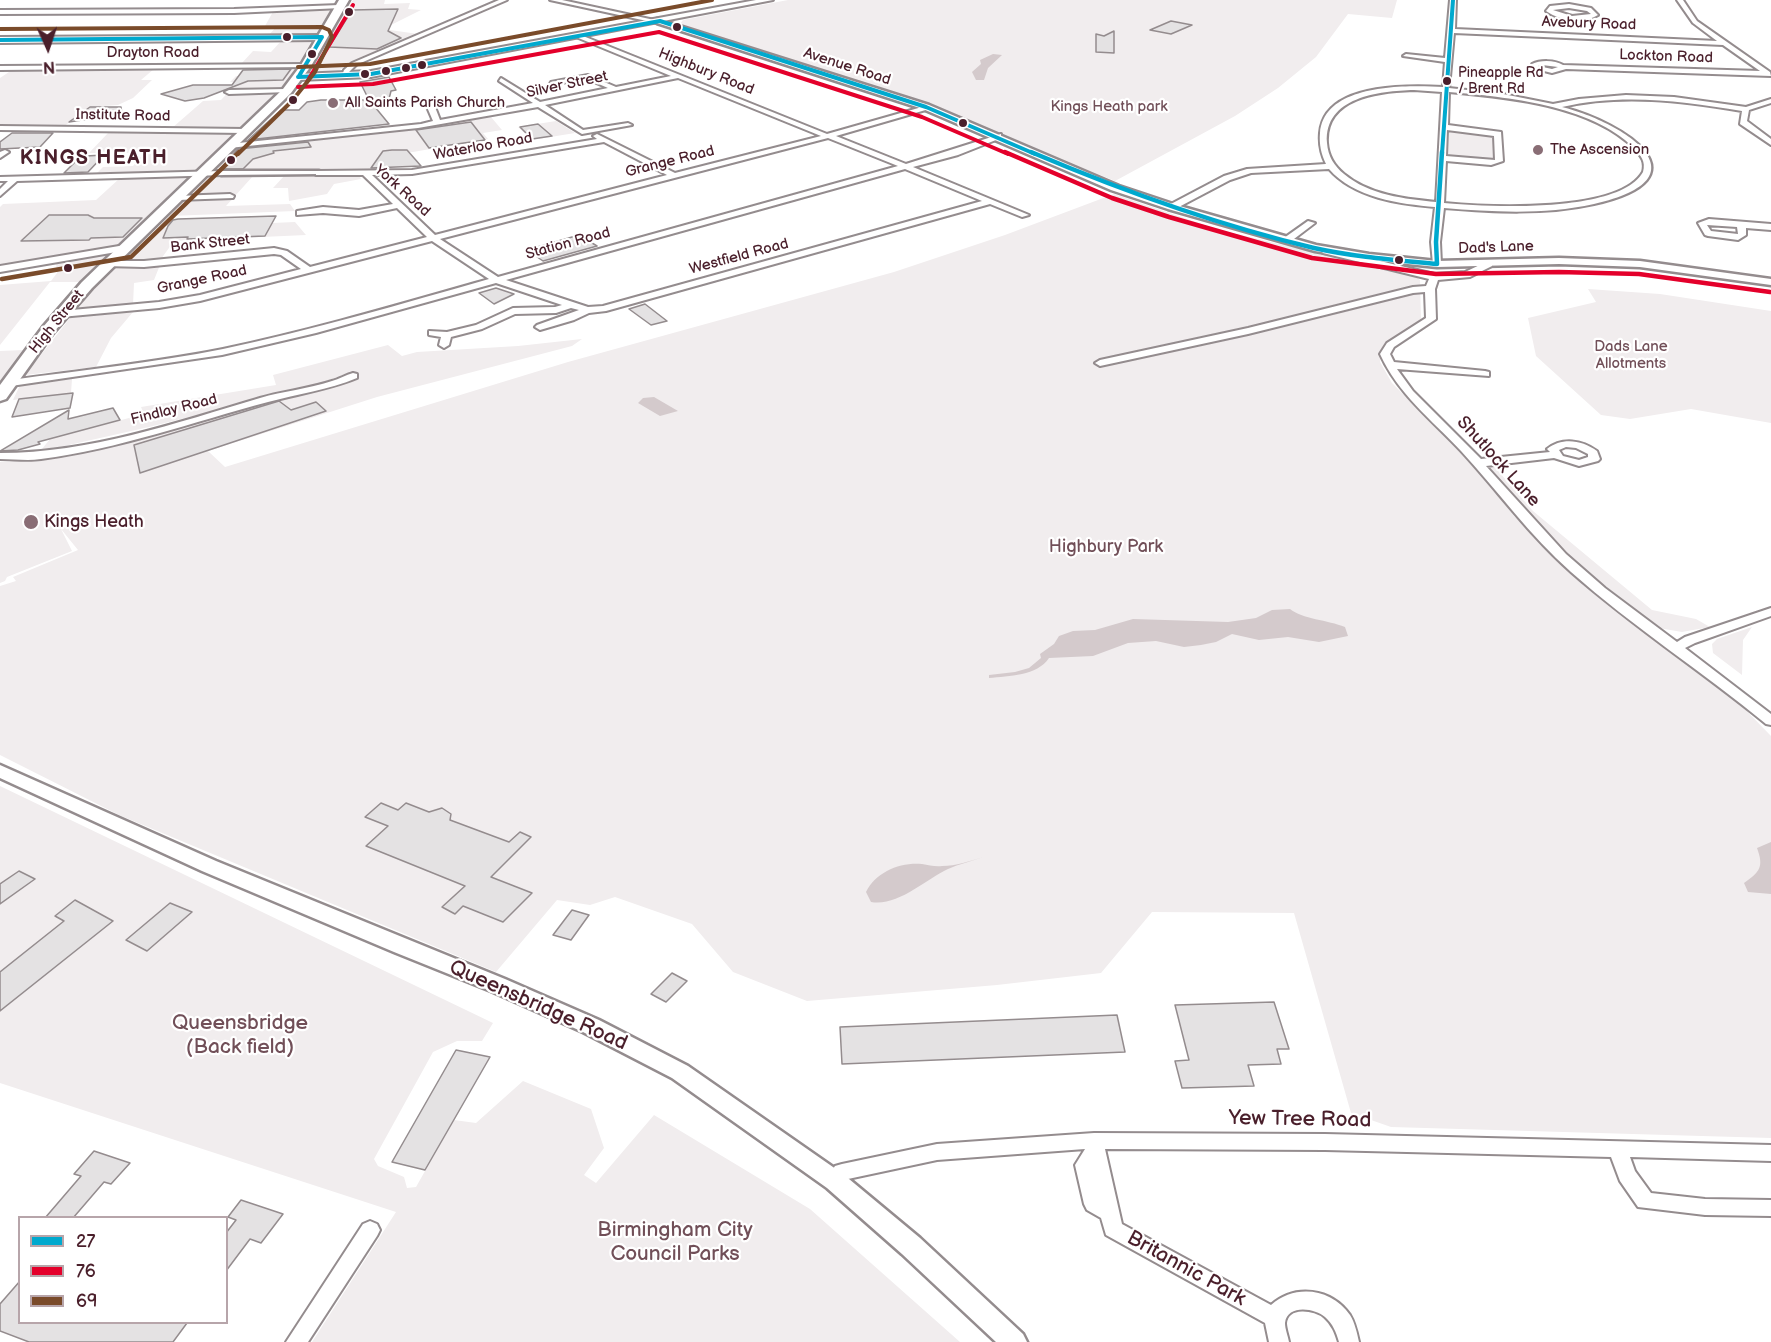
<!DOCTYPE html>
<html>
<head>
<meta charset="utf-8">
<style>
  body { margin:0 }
  #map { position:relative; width:1771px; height:1342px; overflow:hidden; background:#fff; font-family:"Balsamiq Sans",sans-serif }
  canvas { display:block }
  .legend { position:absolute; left:18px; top:1216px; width:210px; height:108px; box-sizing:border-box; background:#fff; border:2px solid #b7a5aa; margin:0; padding:8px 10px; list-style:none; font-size:18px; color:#4a1f2b }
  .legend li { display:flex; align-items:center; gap:12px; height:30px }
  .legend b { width:30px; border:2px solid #b7a5aa }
  .north { position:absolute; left:18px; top:18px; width:60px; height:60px; -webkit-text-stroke:4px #fff; paint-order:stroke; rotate:177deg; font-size:16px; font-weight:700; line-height:24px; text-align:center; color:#4a1f2b }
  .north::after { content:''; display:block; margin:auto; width:21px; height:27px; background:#4a1f2b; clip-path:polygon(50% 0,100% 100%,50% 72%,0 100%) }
</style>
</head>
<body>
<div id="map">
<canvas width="1771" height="1342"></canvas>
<ul class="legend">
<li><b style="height:8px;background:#00a9ce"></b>27</li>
<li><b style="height:8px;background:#e4002b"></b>76</li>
<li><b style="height:8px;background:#7a4b2a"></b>69</li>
</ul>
<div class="north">N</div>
</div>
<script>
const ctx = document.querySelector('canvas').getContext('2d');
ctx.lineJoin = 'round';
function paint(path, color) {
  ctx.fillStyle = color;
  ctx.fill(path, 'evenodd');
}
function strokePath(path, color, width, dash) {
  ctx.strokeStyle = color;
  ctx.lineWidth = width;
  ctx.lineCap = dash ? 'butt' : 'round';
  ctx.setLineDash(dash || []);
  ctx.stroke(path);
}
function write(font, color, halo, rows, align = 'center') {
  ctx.font = font + ' "Balsamiq Sans",sans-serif';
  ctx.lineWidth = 4.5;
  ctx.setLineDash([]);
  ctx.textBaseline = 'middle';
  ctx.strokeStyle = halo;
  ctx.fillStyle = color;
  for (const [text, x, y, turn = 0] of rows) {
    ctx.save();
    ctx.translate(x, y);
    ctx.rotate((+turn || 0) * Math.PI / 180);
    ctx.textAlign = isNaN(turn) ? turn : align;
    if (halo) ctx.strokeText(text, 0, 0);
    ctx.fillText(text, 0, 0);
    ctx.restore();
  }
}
paint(new Path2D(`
  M353 0H385L384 4 410 3 408 9 421 10 383 29 418 34 350 63 337 72 310 73 338 22Z
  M788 0H1397L1392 18 1348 14 1316 57 1278 88 1235 116 1115 181 907 97 679 25 683 20Z
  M274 10 330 9 332 10 316 35 268 36 277 26H265Z
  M282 40H315L301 62 241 64 253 51 271 52Z
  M292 67 297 69 282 89 242 129 172 128 203 101 221 100 238 82H230L236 76H250L257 68Z
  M154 69 141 80H152L133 98 118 105 90 107 63 127 0 126V78L12 70Z
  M491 117 502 130 483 133 488 139 413 152 394 153 385 169 215 171 233 150 241 148 437 126Z
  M556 121 575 133 532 140 518 127Z
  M1446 128 1496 133 1497 161 1445 158Z
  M108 133 237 134 198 172 96 174 103 167 133 166 144 153H89Z
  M285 175 359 176 361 179 334 184 327 194 289 201 288 188H273Z
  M208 176H253L226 206 290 204 295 211 170 216Z
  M192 177 116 248 0 268V207L3 204 96 200 120 178Z
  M1114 194 1219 230 1396 271 1414 275 1420 280 1421 321 1401 332 1383 347 1380 362 1392 383 1473 464 1514 516 1570 569 1736 700 1771 736V1138L1391 1127 1351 1113 1294 913 1152 912 1101 973 997 985 807 1001 733 972 692 924 615 897 590 905 557 900 496 972 119 815 0 755V586L16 581 13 577 78 550 61 529 72 551 7 577 5 581 0 583V462L67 457 350 382 355 378 348 373 321 383 261 396 217 410 149 427 60 447 42 449 50 439 144 414 141 407 276 385 273 375 388 345 402 356 417 352 518 346 582 339 572 346 377 397 208 451 225 467 568 362 894 272 1005 235Z
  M295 222 306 235 174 241 161 259 122 260 158 228Z
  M105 253 110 254 83 282H50L0 345V285L51 281 57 273 56 262Z
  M160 265 154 280 134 283 133 305 79 308 87 296 115 267Z
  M1588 289 1660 294 1771 311V423L1691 409 1630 419 1601 415 1536 356 1528 318 1596 302Z
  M133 312 111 338 96 367 25 375 70 318Z
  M24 350 14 363 0 381V351Z
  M72 379 71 393 13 400 20 385Z
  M1486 465H1493L1533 511 1652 610 1696 619 1710 627 1682 632 1659 628 1586 571 1528 515Z
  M1752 627 1743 640 1742 675 1713 653 1712 644 1717 639Z
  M0 786 493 1023 482 1041H457L433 1052 374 1159 378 1166 404 1177 407 1188 416 1187 454 1120 476 1123 523 1081 591 1109 604 1148 584 1175 596 1183 654 1115 810 1209 960 1342H312L396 1212 0 1083Z`), '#f1edee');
paint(new Path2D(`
  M993 54 1002 55 988 68 984 80H976L972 72 981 64 980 60Z
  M654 397 678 411 660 416 638 403 643 398Z
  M1290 609C1302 619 1328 620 1345 627L1348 636 1319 642 1288 637 1259 640 1232 634 1216 642 1201 645 1184 647 1156 641 1128 643 1093 656 1049 658C1037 676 1009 676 989 678V675L1015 672 1029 668 1041 658 1040 654 1054 644 1059 636 1073 631 1095 630 1133 619 1228 622 1256 618 1272 610Z
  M1771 842V894L1748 892 1744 883C1760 872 1764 867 1757 848Z
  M984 857C972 861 959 864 948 869 925 880 897 907 871 902L866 892C876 872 900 862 922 864 929 865 935 867 942 866 956 866 970 861 984 857Z`), '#d4cacc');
const building = new Path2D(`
  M398 9 388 31 401 38 377 49 329 47 352 10Z
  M1171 21 1192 25 1171 34 1150 30Z
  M1114 31V53L1096 52V34L1104 36Z
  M291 69 283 80 248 81 204 98 185 101 161 94 193 85H232L243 70Z
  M389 77 396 90 391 91 389 99 370 101 389 124 248 140 281 110H299L307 102 321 100H369L360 82Z
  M90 107H121L122 114 69 122Z
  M471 122 485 140 429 148 416 130Z
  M538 124 552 136 532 139 520 127Z
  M12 133H53L40 147 0 149V142Z
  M308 142 311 147 273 151 274 153 253 159 243 169H220L238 149Z
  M392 150H407L421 166 371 168 383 151Z
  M104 155 88 172 64 173 76 161H81L86 156Z
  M49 215H88L94 218H142L123 237 91 238 89 240 21 241Z
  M276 216 265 236 187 239 188 237 163 238 168 226 173 220 178 219Z
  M579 235 597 246 543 261 527 250Z
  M496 288 514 294 494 304 479 293Z
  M645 304 667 321 651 325 629 309Z
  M73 393 70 408 12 417 19 399Z
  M279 401 291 410 316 402 326 411 140 473 134 445Z
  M113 408 120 420 38 442 40 444 18 450 0 451 69 410 68 419Z
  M381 803 398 810 406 803 429 812 442 808 451 814 450 820 509 842 520 832 531 837 491 877 532 893 503 922 463 906 455 914 442 907 465 886 366 846 388 826 365 817Z
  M19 871 35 879 0 904V884Z
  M75 900 113 921 0 1011V972L64 921 55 916Z
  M170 903 192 912 147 951 126 940Z
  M572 910 589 915 571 940 553 935Z
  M672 973 687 981 666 1002 651 994Z
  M1274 1002 1289 1049H1277L1281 1064 1248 1065 1254 1086 1182 1088 1175 1061 1189 1060 1175 1005Z
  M1117 1015 1125 1052 842 1064 840 1027Z
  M456 1050 490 1057 425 1170 392 1162Z
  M94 1151 130 1163 111 1184 104 1182 73 1218H45L81 1176 74 1174Z
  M241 1200 283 1214 261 1243 250 1239 226 1271V1233L236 1220 228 1217Z
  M20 1281V1323H187L173 1342H29L0 1331V1304Z`);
paint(building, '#e4e2e3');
strokePath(building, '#948c8e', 1.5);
const pedestrian = new Path2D(`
  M319 171 321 172V174L221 175 218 173 221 171Z`);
const minor = new Path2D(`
  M499 0H507L356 65 349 72 347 77 342 76 344 70 352 63Z
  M550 0H562L659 21 656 23Z
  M1450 0H1456L1455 29 1717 41 1693 23 1677 0H1683L1697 21 1770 72 1771 76 1566 69 1552 73 1532 68V64C1540 60 1555 60 1563 65L1760 71 1723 45 1454 33 1449 88 1503 94 1553 104 1579 99 1626 95 1674 97 1746 107 1771 99V103L1749 110 1747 121 1771 139V145L1740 124 1742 111C1682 101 1622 93 1562 107 1625 123 1710 178 1594 204 1545 215 1493 212 1444 208L1440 242 1441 264 1437 267 1433 264 1431 242 1435 207C1400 204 1354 198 1329 169L1251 173 1230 180 1175 209H1169V205L1224 176 1247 169 1326 164C1321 154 1319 144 1320 133 1324 83 1407 85 1443 87L1445 62 1403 56 1406 54 1445 58ZM1542 65 1558 67 1552 69 1538 66ZM1414 90 1442 92 1436 202C1405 199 1369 195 1344 174 1334 166 1328 156 1327 143 1324 97 1379 91 1414 90ZM1449 92C1507 97 1591 105 1634 148 1641 156 1646 161 1643 172 1619 214 1487 207 1444 203L1446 161 1491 165 1503 161 1501 132 1448 125ZM1447 130 1494 136 1495 160 1446 156Z
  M1569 4 1591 8 1598 15C1583 24 1560 21 1546 11L1550 6ZM1569 8 1587 11 1591 14 1572 16 1553 10Z
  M339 5 341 8 234 13 0 14V10L234 9Z
  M578 34 827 134 929 105V109L836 136 906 164 1001 134V138L958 155 913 167 1029 215 1022 217 990 204 606 311 589 313 574 320 540 330 535 327 537 325 579 310 571 308 556 313 515 314 482 329 451 337 449 345 444 348 439 345 441 337 429 335V331L447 332 476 325 513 308 555 307 562 305 496 283 316 333 222 355 11 386 6 383 11 380C82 370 153 363 223 349 313 330 401 304 489 279L432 241 200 301 159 308 61 317 56 314 61 311 159 302 200 295 301 269 281 255 274 254 144 267 105 266 104 264 108 261H144L274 248 287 251 310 267 427 237 397 208 359 216 323 213 297 215V211L323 207 359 210 393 204 363 175H316V171L412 170 597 139 593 136 597 134 675 173 821 136 678 78 545 105 583 130 628 123 632 125 582 134 538 107 418 128 229 148 225 146 229 144 421 124 433 121 427 107 431 105 435 107 440 120 533 103 499 81 501 78 540 102 608 88 587 79 549 85 551 82 588 75 616 87 671 76 576 37ZM828 138 898 166 498 277 440 239ZM604 142 667 175 435 235 372 175 412 174ZM905 169 982 201 603 306 588 307 506 280Z
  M306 64 308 67 0 70V66Z
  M287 89 289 90V92L229 94 225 92 229 90Z
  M0 126 245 129 249 131 245 133 0 130Z
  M5 150 9 152 0 158V152Z
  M221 171H224V175L17 181 0 196V189L8 181H0V177Z
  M230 194 234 196 233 198 177 200 173 198 177 196Z
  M1709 219 1771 224V230L1746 228V235L1738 240 1708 236 1705 235 1698 223ZM1707 225 1737 227 1738 234 1711 231Z
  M1308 221 1315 223 1290 242H1284V238Z
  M125 245 129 248 128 250 0 272V266Z
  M1326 248 1434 274 1465 272 1486 262H1492V266L1470 277 1438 280 1435 289 1436 319 1394 347 1390 354 1394 362 1485 371 1489 372V376L1397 369 1413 391 1481 459 1550 452 1547 449C1562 437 1582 440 1597 451L1600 459 1598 461 1579 466 1554 458 1486 466 1566 554 1605 588 1677 642 1685 637 1771 608V616L1695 643 1685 648 1771 714V725L1766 724C1703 672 1633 627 1571 572 1530 536 1498 491 1461 451 1431 419 1398 394 1380 354L1387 343 1426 318 1425 292 1413 293 1248 334 1100 366 1095 363 1100 360 1248 328 1413 287 1426 286 1429 279 1323 253 1322 251ZM1566 447 1576 448 1588 454V457L1579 460 1563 456 1559 450Z
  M353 373 357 374V378C328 390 298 394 268 402 193 422 119 449 41 459 28 461 14 459 0 459V453C89 453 176 423 260 398 283 391 308 389 332 381 339 379 346 375 353 373Z
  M1094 1133 1325 1134 1771 1145V1161L1630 1157 1635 1171 1651 1193 1705 1199 1771 1200V1216L1705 1215 1638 1207 1620 1181 1611 1157 1325 1150 1105 1149 1122 1224 1271 1305C1295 1284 1331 1288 1350 1315 1355 1323 1357 1333 1359 1342H1339C1336 1332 1333 1324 1325 1317 1315 1308 1287 1304 1285 1323 1285 1329 1288 1336 1289 1342H1269L1265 1323 1106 1235 1101 1218 1087 1210 1084 1204 1075 1165 1085 1149 937 1160 848 1179C842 1187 838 1190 828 1187L825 1181 835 1166 842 1164 937 1144Z
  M370 1221 377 1224 380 1230 377 1236 308 1342H286L363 1224Z`);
const tertiary = new Path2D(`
  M657 19 929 105 1119 186 1176 205 1316 245 1369 254 1437 261 1559 258 1640 261 1771 279V285L1640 267 1559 264 1437 267 1369 260 1315 251 1168 209 1111 190 923 109 657 23Z
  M0 765 216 861 505 979 599 1020 688 1066 843 1174 920 1238 1023 1334 1027 1342H996L902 1254 827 1188 672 1078 583 1032 491 991 394 952 202 871 0 778Z`);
const secondary = new Path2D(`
  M756 0H773L371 77 298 80 293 77 298 74 371 71Z
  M325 35 326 37 322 40 0 43V37Z`);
const trunk = new Path2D(`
  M339 0H349L311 66 291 93 92 288 53 333 6 399 0 401V385L43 327 82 282 283 89 301 65Z`);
strokePath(pedestrian, '#948c8e', 5);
strokePath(minor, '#948c8e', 4);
strokePath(tertiary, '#948c8e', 5);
strokePath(secondary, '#948c8e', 4);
strokePath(trunk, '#948c8e', 5);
paint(pedestrian, '#fff');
paint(minor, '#fff');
paint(tertiary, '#fff');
paint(secondary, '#fff');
paint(trunk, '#fff');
strokePath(new Path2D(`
  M0 40 322 37 299 76
  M298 77 371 74 660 21 926 107 1035 154
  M1442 154 1453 0`), '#00a9ce', 4);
strokePath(new Path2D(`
  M1031 152C1123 191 1217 225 1314 248 1354 257 1396 260 1437 264L1436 242 1442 152`), '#00a9ce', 4.5);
strokePath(new Path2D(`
  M307 82 353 5
  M298 87 373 84 659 32 922 117 1008 154`), '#e4002b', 4);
strokePath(new Path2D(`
  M1005 152 1112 198 1169 217 1312 258 1436 274 1559 272 1639 274 1770 292`), '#e4002b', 4.5);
strokePath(new Path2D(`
  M0 29 322 27 329 30 332 37 315 72 292 101 238 154
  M298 67 370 64 712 0`), '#7a4b2a', 4);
strokePath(new Path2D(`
  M2 279 131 257 239 152`), '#7a4b2a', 4.5);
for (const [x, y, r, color] of [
  [349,12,5,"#4a1f2b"],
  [677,27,5,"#4a1f2b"],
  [287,37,5,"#4a1f2b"],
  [312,54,5,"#4a1f2b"],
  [422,65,5,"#4a1f2b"],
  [406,68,5,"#4a1f2b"],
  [386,71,5,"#4a1f2b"],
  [365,74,5,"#4a1f2b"],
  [1447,81,5,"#4a1f2b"],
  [293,100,5,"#4a1f2b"],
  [333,103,6,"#896d75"],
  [963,123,5,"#4a1f2b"],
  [1538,150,6,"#896d75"],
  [231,160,5,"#4a1f2b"],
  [1399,260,5,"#4a1f2b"],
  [68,268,5,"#4a1f2b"],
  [31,522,8,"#896d75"]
]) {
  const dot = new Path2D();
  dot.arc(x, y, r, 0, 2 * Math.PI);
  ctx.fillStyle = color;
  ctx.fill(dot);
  strokePath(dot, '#fff', 2);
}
write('14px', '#4a1f2b', '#fff', [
  ["Pineapple Rd",1458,73],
  ["/ Brent Rd",1458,89]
], 'left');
write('15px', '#4a1f2b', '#fff', [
  ["Avebury Road",1589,24,2],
  ["Drayton Road",153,53],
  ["Lockton Road",1666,57,2],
  ["Avenue Road",847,67,18],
  ["Highbury Road",706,72,22],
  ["Silver Street",567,85,-12],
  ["Institute Road",123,116,1],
  ["Waterloo Road",483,147,-10],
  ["Grange Road",670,162,-14],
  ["York Road",402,191,42],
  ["Bank Street",210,244,-6],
  ["Station Road",568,244,-15],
  ["Dad's Lane",1496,248,-2],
  ["Westfield Road",739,257,-15],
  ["Grange Road",202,280,-12],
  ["High Street",57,322,-51],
  ["Findlay Road",174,410,-14]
]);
write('15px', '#4a1f2b', '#fff', [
  ["All Saints Parish Church",345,103],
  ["The Ascension",1550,150]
], 'left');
write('15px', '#714f58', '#fff', [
  ["Kings Heath park",1109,107],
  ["Dads Lane",1631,347],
  ["Allotments",1631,364]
]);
write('18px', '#4a1f2b', '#fff', [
  ["Shutlock Lane",1498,462,48]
]);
write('18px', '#4a1f2b', '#fff', [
  ["Kings Heath",44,522]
], 'left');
write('18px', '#714f58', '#fff', [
  ["Highbury Park",1106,547]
]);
ctx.letterSpacing = '1.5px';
write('bold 20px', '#4a1f2b', '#fff', [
  ["KINGS HEATH",94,159]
]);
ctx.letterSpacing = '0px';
write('21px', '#4a1f2b', '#fff', [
  ["Queensbridge Road",538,1006,24],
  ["Yew Tree Road",1300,1120,1],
  ["Britannic Park",1186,1269,29]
]);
write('21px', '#714f58', '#fff', [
  ["Queensbridge",240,1024],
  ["(Back field)",240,1048],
  ["Birmingham City",675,1231],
  ["Council Parks",675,1255]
]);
</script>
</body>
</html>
